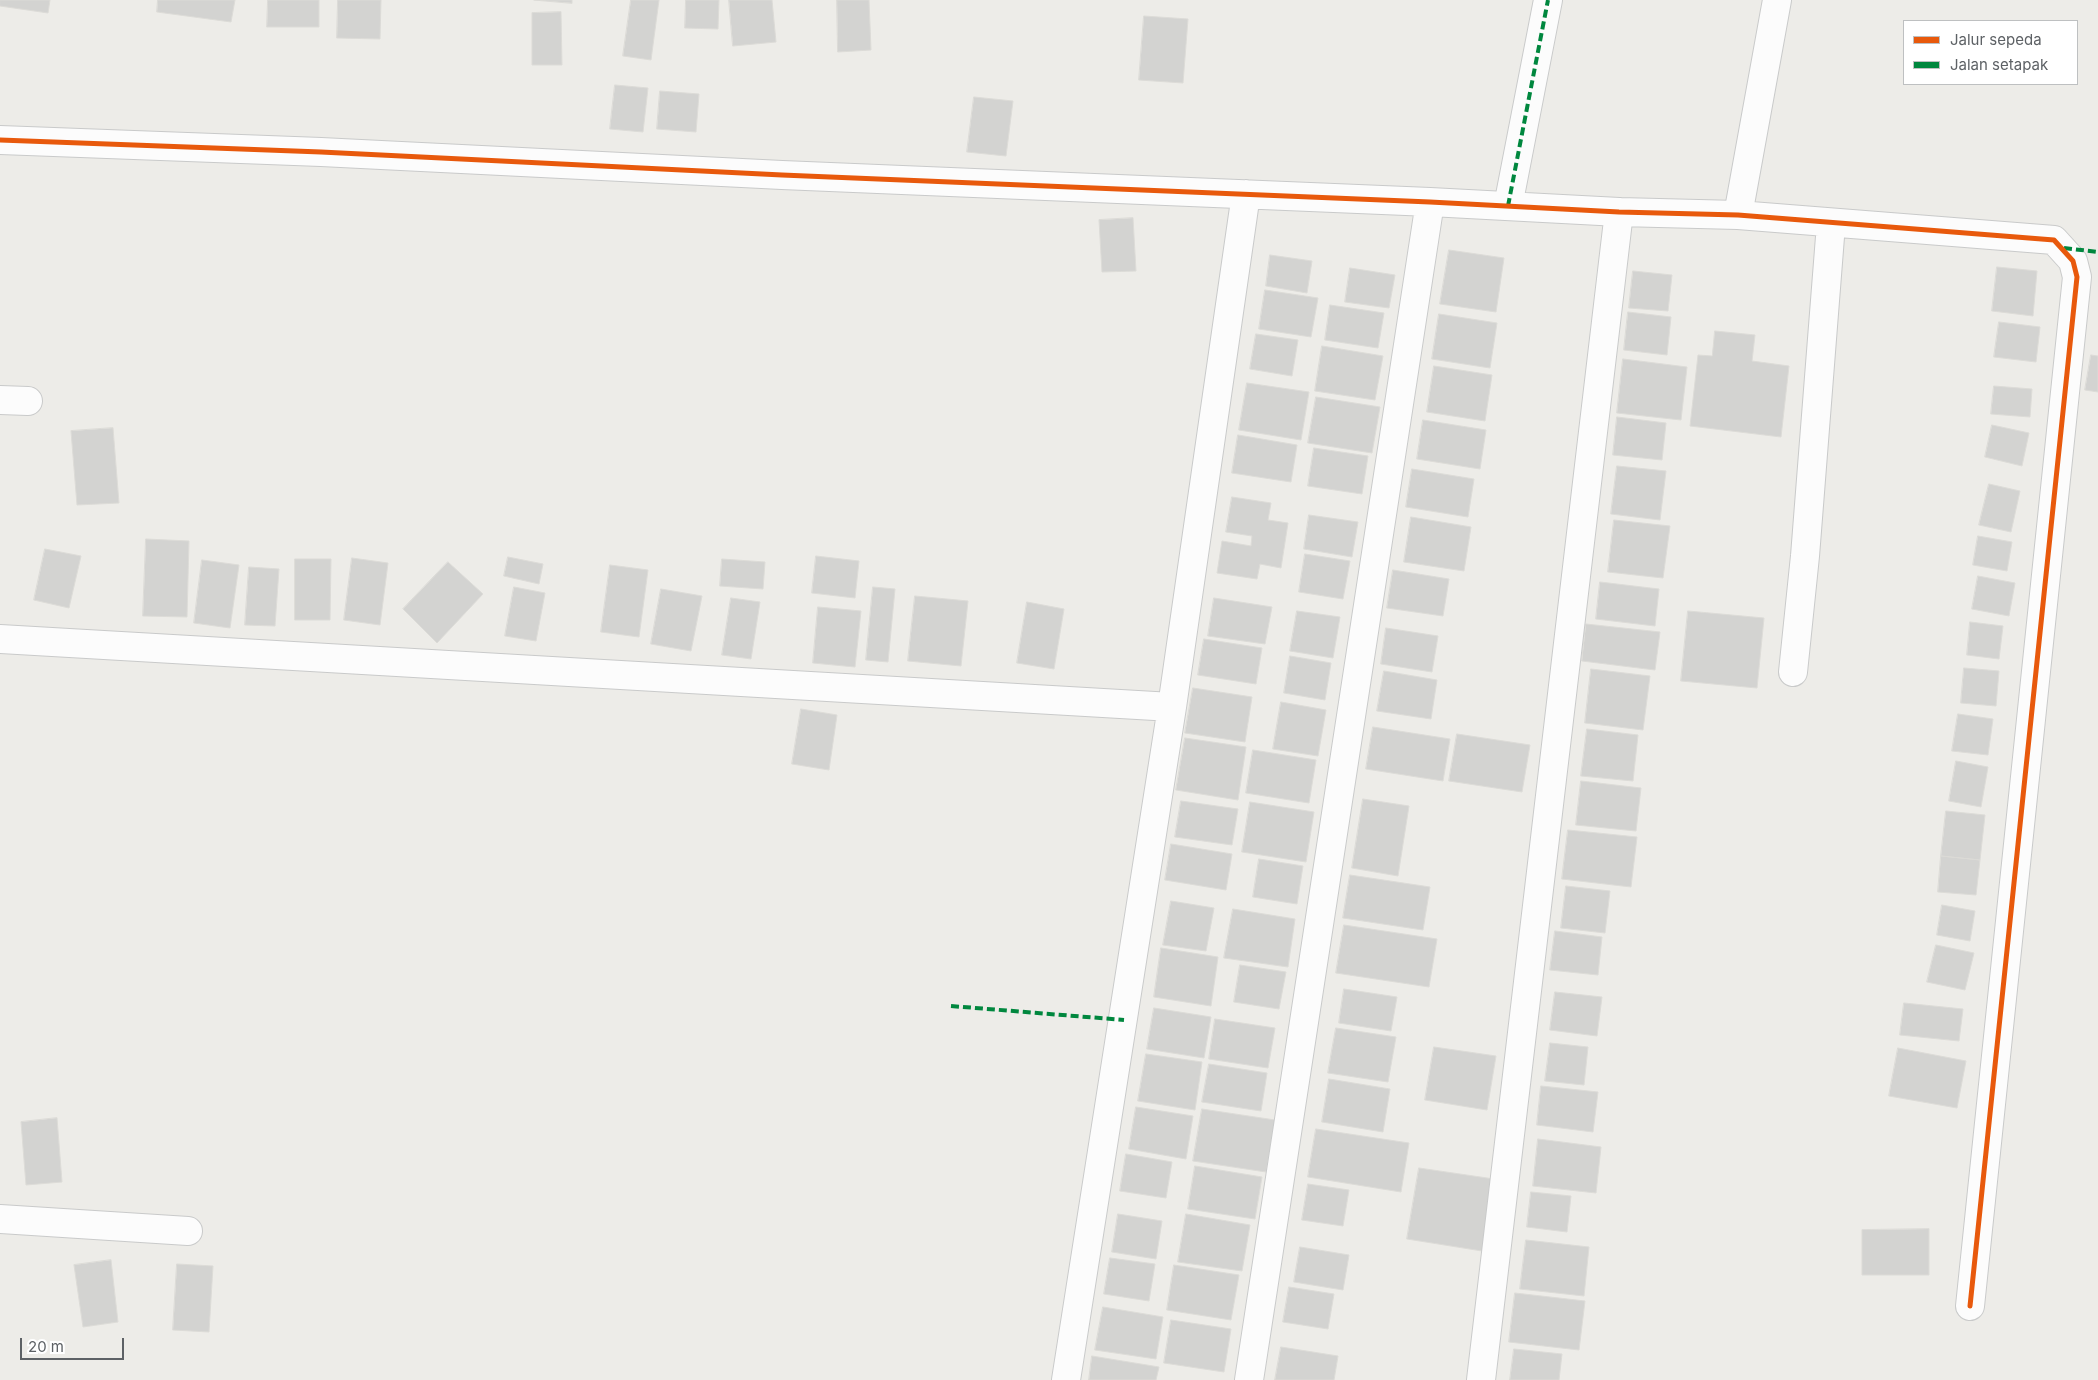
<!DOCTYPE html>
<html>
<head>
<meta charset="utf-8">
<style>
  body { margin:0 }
  #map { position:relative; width:2098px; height:1380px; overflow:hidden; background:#edece8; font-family:Inter,sans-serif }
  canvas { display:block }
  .legend { position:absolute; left:1903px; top:20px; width:175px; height:65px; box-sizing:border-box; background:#fff; border:1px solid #bec0c1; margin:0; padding:6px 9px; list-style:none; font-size:15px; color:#5d6165 }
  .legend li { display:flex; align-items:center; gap:10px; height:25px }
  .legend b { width:25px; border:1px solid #bec0c1 }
  .scale { position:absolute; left:20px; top:1338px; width:104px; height:22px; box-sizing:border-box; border:2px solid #5d6165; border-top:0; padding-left:6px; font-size:15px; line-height:18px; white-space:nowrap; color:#5d6165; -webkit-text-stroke:4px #fff; paint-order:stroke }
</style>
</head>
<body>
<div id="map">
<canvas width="2098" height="1380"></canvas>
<ul class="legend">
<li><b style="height:6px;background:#e8590c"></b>Jalur sepeda</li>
<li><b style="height:6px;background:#00873e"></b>Jalan setapak</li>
</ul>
<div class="scale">20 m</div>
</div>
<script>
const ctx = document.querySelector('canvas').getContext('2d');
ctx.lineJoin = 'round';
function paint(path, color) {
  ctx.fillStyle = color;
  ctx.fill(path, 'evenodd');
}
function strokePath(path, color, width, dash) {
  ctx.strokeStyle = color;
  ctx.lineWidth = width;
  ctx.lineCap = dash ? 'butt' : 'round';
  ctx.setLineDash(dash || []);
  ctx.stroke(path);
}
const building = new Path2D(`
  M0 0H50L48 13 0 6Z
  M158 0H235L231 22 157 12Z
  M268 0H319V27H267Z
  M338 0H381L380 39 337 38Z
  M534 0H572V3Z
  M631 0H659L651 60 623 56Z
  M686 0H719L718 29 685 28Z
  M729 0H772L776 42 733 46Z
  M837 0H869L871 50 838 52Z
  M561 12 562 65H532V13Z
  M1144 16 1188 19 1183 83 1139 80Z
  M615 85 648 88 643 132 610 129Z
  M660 91 699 94 696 132 657 129Z
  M974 97 1013 101 1006 156 967 152Z
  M1133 218 1136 271 1102 272 1099 220Z
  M1449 250 1504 258 1496 312 1440 304Z
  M1270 255 1312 261 1307 293 1266 286Z
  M1997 267 2037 271 2033 316 1992 311Z
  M1350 268 1395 275 1389 308 1345 302Z
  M1633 271 1672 275 1668 311 1629 308Z
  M1265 290 1318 298 1311 337 1259 329Z
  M1330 305 1384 313 1378 348 1325 340Z
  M1628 312 1671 317 1667 355 1624 350Z
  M1439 314 1497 323 1490 368 1432 359Z
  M1999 322 2040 327 2036 362 1994 357Z
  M1715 331 1755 335 1752 361 1789 366 1781 437 1690 426 1698 355 1712 356Z
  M1256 334 1298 340 1292 376 1250 369Z
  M1322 346 1383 356 1375 400 1315 391Z
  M2091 355 2098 356V392L2085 390Z
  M1623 359 1687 367 1681 420 1617 413Z
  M1434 366 1492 375 1485 421 1427 412Z
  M1247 383 1309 392 1301 440 1239 430Z
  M1994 386 2032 389 2030 417 1991 414Z
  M1316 397 1380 407 1372 453 1308 443Z
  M1617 417 1666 423 1662 460 1613 455Z
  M1423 420 1486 430 1480 469 1417 459Z
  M1992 425 2029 433 2022 466 1985 457Z
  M113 428 119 503 77 505 71 431Z
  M1238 435 1297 445 1291 482 1232 473Z
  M1314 448 1368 456 1362 494 1308 486Z
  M1617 466 1666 471 1660 520 1611 514Z
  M1412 469 1474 479 1468 517 1406 507Z
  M1989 484 2020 491 2011 532 1979 525Z
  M1232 497 1271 503 1268 520 1288 523 1281 568 1260 564 1257 579 1217 573 1222 541 1251 546 1252 536 1226 532Z
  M1309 515 1358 522 1352 557 1304 549Z
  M1411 517 1471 527 1464 571 1404 562Z
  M1614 520 1670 526 1663 578 1608 572Z
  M1978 536 2012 542 2007 571 1973 565Z
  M146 539 189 541 187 617 143 616Z
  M45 549 81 556 69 608 34 600Z
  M1305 554 1350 561 1343 599 1299 592Z
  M816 556 859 561 855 598 812 593Z
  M508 557 543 564 539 584 504 576Z
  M352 558 388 563 380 625 344 620Z
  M295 559H331L330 620H295Z
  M722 559 765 562 763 589 720 586Z
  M202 560 239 565 230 628 194 623Z
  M448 562 483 594 437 643 403 609Z
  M610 565 648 570 639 637 601 632Z
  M249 567 279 569 275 626 245 625Z
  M1393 570 1449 579 1443 616 1387 608Z
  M1978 576 2015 583 2009 616 1972 609Z
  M1600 582 1659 589 1655 626 1596 619Z
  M514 587 545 593 536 641 505 636Z
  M873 587 895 589 888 662 866 660Z
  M661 589 702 596 691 651 651 644Z
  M915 596 968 601 961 666 908 661Z
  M731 598 760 602 751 659 722 655Z
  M1214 598 1272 607 1265 644 1208 636Z
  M1027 602 1064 609 1054 669 1017 663Z
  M818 607 861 611 855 667 813 663Z
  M1297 611 1340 617 1333 658 1290 651Z
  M1688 611 1764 618 1757 688 1681 681Z
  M1970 622 2003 626 1999 659 1967 655Z
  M1586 624 1660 632 1655 670 1582 661Z
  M1386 628 1438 636 1432 672 1381 664Z
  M1204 639 1262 648 1256 684 1198 675Z
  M1290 656 1331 663 1325 700 1284 693Z
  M1964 668 1999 671 1996 706 1961 703Z
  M1591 669 1650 676 1643 730 1585 723Z
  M1384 671 1437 680 1431 719 1377 711Z
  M1193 688 1252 697 1245 742 1185 733Z
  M1281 702 1326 710 1318 756 1273 749Z
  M801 709 837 715 829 770 792 764Z
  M1958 714 1993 719 1988 755 1952 751Z
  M1373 727 1450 739 1443 781 1366 769Z
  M1587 729 1638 735 1633 781 1581 776Z
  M1457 734 1530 745 1522 792 1449 781Z
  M1185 738 1246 747 1238 800 1176 790Z
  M1253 750 1316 760 1309 803 1246 793Z
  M1956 761 1988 767 1981 807 1949 801Z
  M1581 781 1641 788 1636 831 1576 825Z
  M1363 799 1409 806 1398 876 1352 868Z
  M1181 801 1238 809 1232 845 1175 837Z
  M1250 802 1314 812 1306 862 1242 852Z
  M1946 811 1985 815 1980 860 1941 856Z
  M1568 830 1637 837 1631 887 1562 879Z
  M1171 844 1232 854 1226 890 1165 880Z
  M1941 856 1980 860 1976 895 1938 892Z
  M1259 859 1303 866 1297 904 1253 897Z
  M1350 875 1430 887 1423 930 1343 918Z
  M1566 886 1610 891 1605 933 1561 928Z
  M1171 901 1214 908 1206 951 1163 945Z
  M1942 905 1975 911 1970 941 1937 935Z
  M1233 909 1295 919 1288 967 1224 958Z
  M1344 925 1437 939 1429 987 1336 973Z
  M1555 931 1602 937 1598 975 1550 970Z
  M1936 945 1974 953 1965 990 1927 982Z
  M1161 948 1218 957 1211 1006 1154 997Z
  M1240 965 1286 972 1279 1009 1234 1002Z
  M1344 989 1397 997 1391 1031 1339 1023Z
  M1555 992 1602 997 1597 1036 1550 1030Z
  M1904 1003 1963 1009 1959 1041 1900 1035Z
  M1154 1008 1211 1017 1204 1058 1147 1049Z
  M1215 1019 1275 1028 1268 1068 1209 1059Z
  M1336 1028 1396 1037 1388 1082 1328 1073Z
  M1550 1043 1588 1047 1584 1085 1545 1081Z
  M1434 1047 1496 1056 1487 1110 1425 1100Z
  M1898 1048 1966 1061 1957 1108 1889 1096Z
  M1146 1054 1202 1062 1195 1110 1138 1101Z
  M1209 1064 1267 1073 1261 1111 1202 1102Z
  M1329 1079 1390 1089 1383 1132 1322 1122Z
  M1541 1086 1598 1092 1593 1132 1537 1125Z
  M1136 1107 1193 1116 1186 1159 1129 1149Z
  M1202 1109 1275 1120 1266 1172 1193 1161Z
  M57 1118 62 1182 26 1185 21 1122Z
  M1316 1129 1409 1143 1401 1192 1308 1177Z
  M1538 1139 1601 1147 1596 1193 1533 1186Z
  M1126 1154 1172 1162 1166 1198 1120 1191Z
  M1195 1166 1262 1177 1255 1219 1188 1209Z
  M1419 1168 1494 1179 1482 1251 1407 1239Z
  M1308 1184 1349 1190 1343 1226 1302 1220Z
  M1531 1192 1571 1196 1567 1232 1527 1227Z
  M1118 1214 1162 1221 1156 1259 1112 1252Z
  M1186 1214 1250 1225 1242 1271 1178 1262Z
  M1929 1229V1275H1862V1230Z
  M1526 1240 1589 1247 1584 1296 1520 1289Z
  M1300 1247 1349 1255 1343 1290 1294 1282Z
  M1110 1258 1155 1264 1149 1301 1104 1294Z
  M111 1260 118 1322 83 1327 74 1265Z
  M177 1264 213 1266 209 1332 173 1330Z
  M1174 1265 1239 1275 1231 1320 1167 1310Z
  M1289 1287 1334 1294 1328 1329 1283 1322Z
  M1515 1293 1585 1301 1579 1350 1509 1342Z
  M1103 1307 1163 1317 1156 1359 1095 1350Z
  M1171 1320 1231 1329 1224 1372 1164 1363Z
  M1281 1347 1338 1356 1334 1380H1275Z
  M1514 1349 1562 1354 1559 1380H1510Z
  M1092 1356 1159 1367 1156 1380H1089Z`);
paint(building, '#d3d3d1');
strokePath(building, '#dcdbd7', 1);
const street = new Path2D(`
  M0 140 321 152 782 175 1430 202 1619 212 1738 215 2054 240 2073 261 2077 277 1970 1306
  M1508 206 1548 0
  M1738 215 1777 0
  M0 400 28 401
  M0 639 1172 707
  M1793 672 1805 556 1831 224
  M0 1219 188 1231
  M1066 1380 1172 707 1246 194
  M1249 1380 1430 202
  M1481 1380 1619 212`);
strokePath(street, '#c9caca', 30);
strokePath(street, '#fcfcfc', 28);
strokePath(new Path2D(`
  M1508 206 1548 0
  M2064 248 2098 252
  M951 1006 1124 1020`), '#00873e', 4, [8, 4]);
strokePath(new Path2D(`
  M0 140 321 152 782 175 1430 202 1619 212 1738 215 2054 240 2073 261 2077 277 1970 1306`), '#e8590c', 5);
</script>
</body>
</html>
